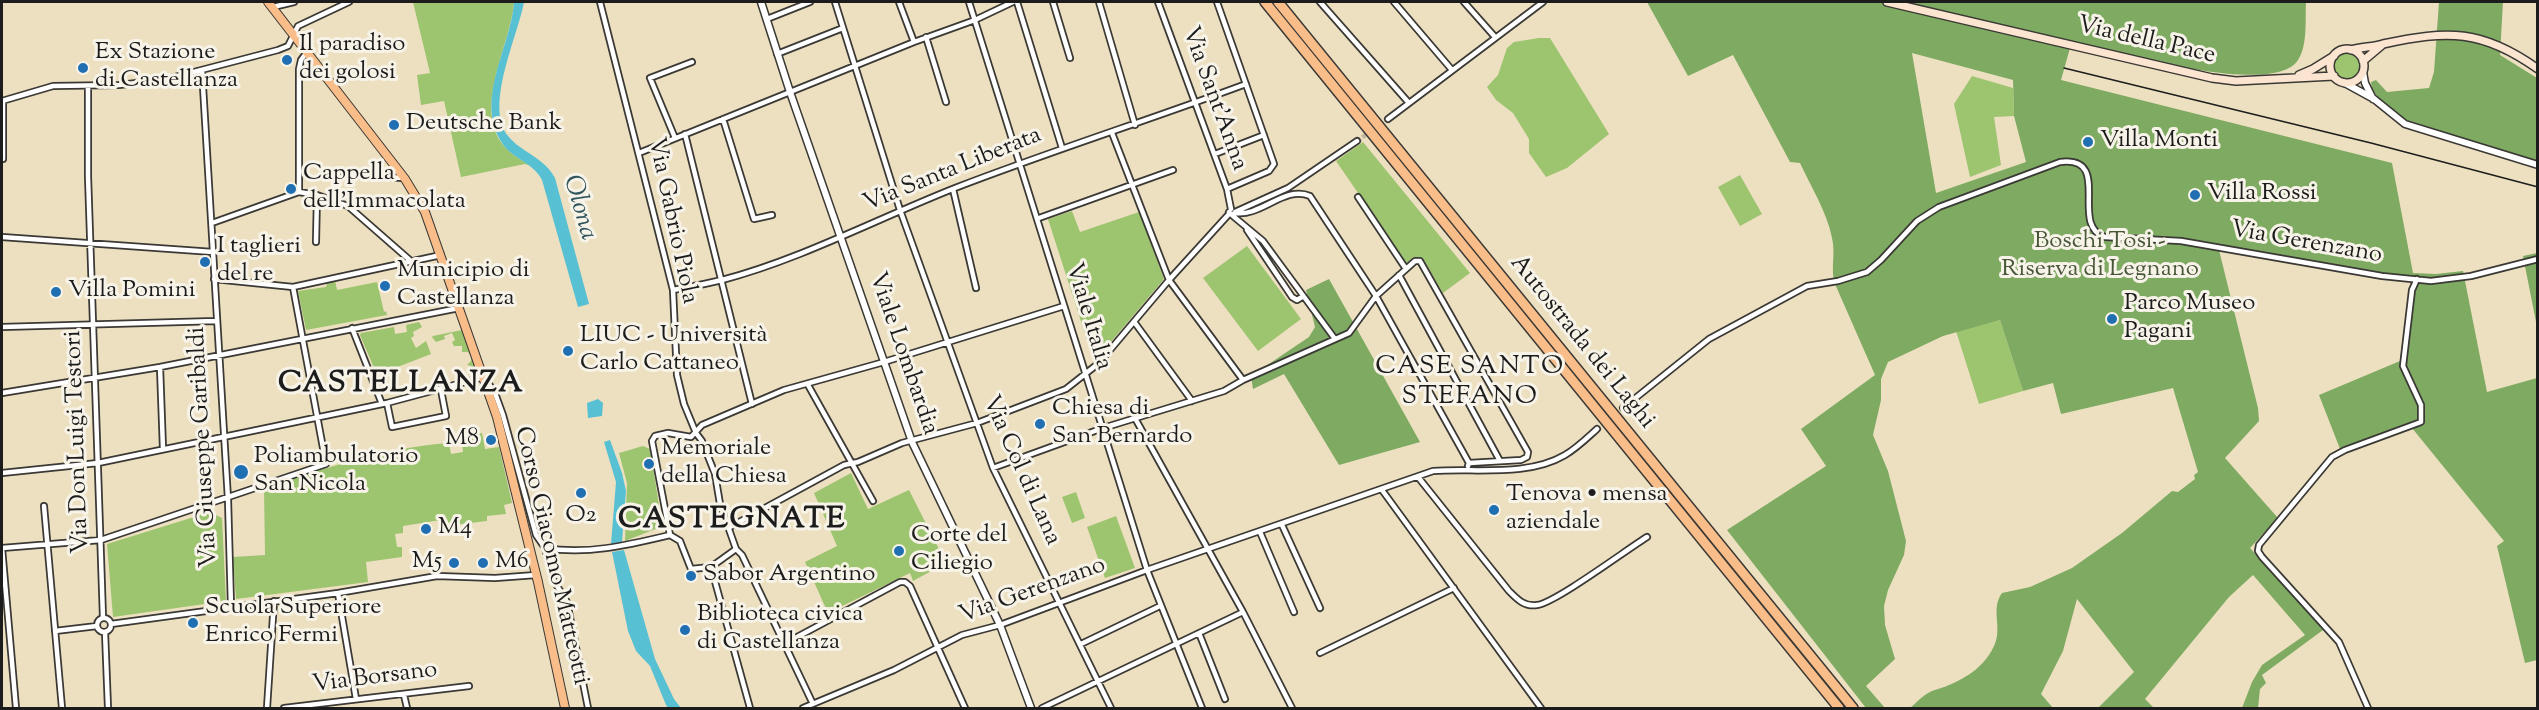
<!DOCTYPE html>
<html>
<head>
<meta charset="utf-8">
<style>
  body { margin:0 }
  #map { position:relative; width:2539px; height:710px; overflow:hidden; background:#ede0c0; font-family:"Sorts Mill Goudy",serif }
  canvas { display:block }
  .frame { position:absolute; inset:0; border:3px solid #1c1c1c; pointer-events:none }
</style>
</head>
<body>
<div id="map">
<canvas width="2539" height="710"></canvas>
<div class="frame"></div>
</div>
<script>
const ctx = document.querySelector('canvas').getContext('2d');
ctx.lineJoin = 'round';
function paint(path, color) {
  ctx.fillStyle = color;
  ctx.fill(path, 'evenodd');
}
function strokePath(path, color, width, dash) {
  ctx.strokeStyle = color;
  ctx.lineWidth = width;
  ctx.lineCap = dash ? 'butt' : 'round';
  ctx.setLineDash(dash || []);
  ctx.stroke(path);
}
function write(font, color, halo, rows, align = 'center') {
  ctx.font = font + ' "Sorts Mill Goudy",serif';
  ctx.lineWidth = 6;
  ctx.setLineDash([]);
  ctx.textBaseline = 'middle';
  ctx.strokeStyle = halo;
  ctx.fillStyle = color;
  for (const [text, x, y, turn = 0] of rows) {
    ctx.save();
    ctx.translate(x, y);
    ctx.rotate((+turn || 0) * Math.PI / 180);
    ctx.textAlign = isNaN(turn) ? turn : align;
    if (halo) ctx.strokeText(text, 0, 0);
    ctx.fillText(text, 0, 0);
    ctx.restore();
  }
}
paint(new Path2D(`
  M413 2H514C511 44 472 108 504 146 512 155 521 160 531 166L525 164 461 177 444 101 421 105 417 75 430 73Z
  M1539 38H1550L1609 134 1567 168 1546 177 1529 153V139L1513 113 1496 100 1487 87 1498 75 1507 48 1514 42Z
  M2333 66a14 14 0 1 1 28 0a14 14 0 1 1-28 0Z
  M1972 76 2013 88 2014 116 1994 117 2001 165 1970 177 1954 104Z
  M1363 142 1470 273 1443 293 1423 259 1413 257 1407 264 1336 161Z
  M1740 175 1762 214 1740 226 1718 187Z
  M1072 211 1080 232 1139 212 1164 279 1094 362 1048 219Z
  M1247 246 1301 319 1258 351 1203 278Z
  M335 280 337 290 377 282 384 312 386 311 387 315 306 330 298 291 326 287 327 283Z
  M2000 320 2023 391 1979 404 1956 331Z
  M419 322 422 327 413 332 414 336 411 338 416 348 426 341 431 354 377 375 360 335 361 333 394 327 395 334 407 332 406 325Z
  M462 330 476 370 468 375 472 370 471 366 467 365 471 361V356L468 352H462V346H454L452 342 455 340 452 333 444 336 445 339 436 342 432 337 433 336Z
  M482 433 485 449 499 447 512 503 504 505 506 514 487 516V521L453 525 449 526 447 519 403 526V533L395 534 397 547H402V557L366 562 368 582 236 599 233 557 265 555 264 488C327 468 383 448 449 443L451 454 463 452 461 436Z
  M643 446 650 449 662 524 658 528 625 541 627 483 619 453Z
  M851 473 868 509 909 490 946 563 913 581 910 573 828 613 805 562 837 546 814 493Z
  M1076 492 1085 518 1072 523 1062 497Z
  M210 512 222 518 226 601 113 617 107 544Z
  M1116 516 1135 568 1105 578 1087 527Z`), '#9dc46f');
paint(new Path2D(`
  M1647 2H2306C2305 19 2308 45 2298 60 2273 99 2111 50 2072 41L2061 80 2392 163 2413 273 2436 274 2463 271 2487 392 2537 378V660L2525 663 2497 546 2504 541 2412 428 2342 454 2319 395 2400 361 2411 281 2358 275 2219 250 2258 408 2259 421 2225 458 2278 518 2250 548 2327 631 2323 630 2262 675 2266 683 2260 689 2258 708H2242L2252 682 2262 665 2305 635 2253 575 2229 597 2145 699 2154 708H2098L2134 672 2077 599 2063 651 2041 694 2053 708H1910C1916 703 1924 694 1932 691 1956 684 1983 671 1994 646 2003 628 1990 609 2002 593L2030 587 2072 568 2122 533 2172 491 2178 492 2195 479 2194 475 2198 472 2173 388 2061 414 2053 383 2023 391 2000 320 1943 336 1888 362 1881 379V400L1873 435 1888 471 1906 541 1904 555 1888 590 1884 606 1885 625 1895 659 1866 686 1885 708H1866L1727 530 1826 466 1801 429 1875 375 1835 284C1830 269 1836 254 1832 238 1827 212 1811 187 1800 163L1790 162 1733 55 1688 76ZM1912 53 2013 80 2014 116 2026 162 1936 193Z
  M2439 2H2503L2500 55 2537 78V162L2405 120 2382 103 2372 89 2371 82 2376 80 2387 92 2429 88 2434 72Z
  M2537 253V327L2523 256Z
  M1329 279 1420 442 1339 465 1284 374 1253 389 1251 376 1309 337 1315 327 1306 290Z`), '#7eaa62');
paint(new Path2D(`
  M514 2H524C518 36 484 106 508 136 522 153 544 157 555 178L589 304 578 307 542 180C533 162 512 159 502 143 474 99 511 47 514 2Z
  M598 399 603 403 602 416 588 418 587 403Z
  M610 440 622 473 626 491 622 542 611 544 616 482 604 442Z
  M624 550 655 659 674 699 681 708H668L666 705 650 666 636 651 628 631 612 552Z`), '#57c0d3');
strokePath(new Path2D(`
  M1357 141 1371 131`), '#c3b99f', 4.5, [4.5, 2]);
const minor = new Path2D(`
  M600 2 673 290 677 375 684 404 696 433 702 441 715 474 720 504 736 549 742 555 813 704
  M835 2 900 210 993 468 1111 708
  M899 2 914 42
  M969 2 1147 570 1202 708
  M1017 2 1062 148
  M1053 2 1070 58
  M1099 2 1135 125
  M1158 2 1227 189 1231 209
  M1217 2 1274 164 1269 171 1227 189
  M1320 2 1409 103
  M1394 2 1452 70
  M1464 2 1495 37
  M273 7 294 2
  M767 19 810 2
  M926 37 946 102
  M777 54 843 28
  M202 70 228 499 231 606
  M88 86V176L103 618
  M2 101 53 86 119 85 163 80 278 50 288 46 298 26 349 2
  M3 101V159
  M723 119 754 219 772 215
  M1388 119 1543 2
  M1112 133 1169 280 1243 380
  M685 134 752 404
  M675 138 650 78 692 62
  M639 153 914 42 975 20 1013 2
  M1215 154 1264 135
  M344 175 404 178
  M953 189 976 288
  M299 192V69L301 60 307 52
  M1358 197 1406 269
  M1229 212 1233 216 1235 212 1288 188 1357 141
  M1235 213C1261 217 1285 185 1310 196L1376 296 1469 463 1468 466
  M1233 216 1263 241 1335 339
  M1039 218 1173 170
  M212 223 299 192 317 195 348 206 412 262
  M1247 230 1292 297 1297 300 1302 297
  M2 237 213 252
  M316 242 317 195
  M1399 275 1500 461
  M214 279 293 287 441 255
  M673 290C689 287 706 284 722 280 799 260 879 218 955 188 1051 151 1149 120 1246 84
  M1135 323 1192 401
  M2 327 216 321
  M352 328 382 404
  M160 367 163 449
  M808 385 873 501
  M2 393 160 367 459 308
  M387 403 392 427 446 416 441 390
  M1623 408 1709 339 1807 286 1838 281 1867 272 1881 260 1917 221 1939 207 2060 162C2114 155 2068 226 2105 237L2181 241 2382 276 2431 281 2471 276 2538 259
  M1136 420 1243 612 1292 708
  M993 468 1103 428 1224 391 1243 380 1349 333 1376 296 1415 261H1420L1528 452 1527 457 1521 460 1469 463
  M2 473 98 463 387 403 484 377 495 393 503 415 536 535 545 548 554 581 567 602 588 708
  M1418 477 1509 591C1517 599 1524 607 1537 605 1555 603 1626 550 1647 537
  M1382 490 1541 708
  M44 506 62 708
  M1282 525 1320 608
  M730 527 844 465 858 462 902 443 977 423 1066 389 1099 363 1169 280 1229 214
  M1260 532 1294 612
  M2 548 101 540 326 464 293 287
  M2 548 16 708
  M545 548C588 555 628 545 670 535
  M736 549 711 567 691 569 680 541 670 535 652 441 655 436 668 433 691 437 702 425 784 390 884 362 1064 306
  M711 567 750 708
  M338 593 356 699
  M97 625a7 7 0 1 1 14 0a7 7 0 1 1-14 0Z
  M111 624 338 593 437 576 495 578 536 575
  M55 631 97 626
  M105 632 108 708
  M1199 633 1225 699
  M784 644 900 582H905L910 586 965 708
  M1081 644 1160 606
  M1320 653 1454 588
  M404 695 407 708
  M267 708 274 601
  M284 708 469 686
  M803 708 894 670 962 635 1000 625 1147 570 1433 471C1475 468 1528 477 1565 455 1577 448 1587 438 1597 429
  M1042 708 1243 612
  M2368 708 2339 642 2262 557 2258 551 2259 545 2332 457 2345 450 2421 422V405L2403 366 2412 290 2417 279`);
const tertiary = new Path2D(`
  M761 2 790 92 912 442 1000 625 1031 708
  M2363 72 2365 83 2373 99
  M2343 82 2374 99 2405 124 2538 165`);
const secondary = new Path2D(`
  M1887 2 2212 78 2236 81 2334 76
  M2330 66a17 17 0 1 1 34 0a17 17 0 1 1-34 0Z
  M2351 50C2362 47 2373 47 2383 44 2448 30 2482 29 2538 69
  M2363 61 2382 45
  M2299 75 2313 69 2334 56`);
const primary = new Path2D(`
  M268 2 405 179 425 212 497 417 538 582 565 708`);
const motorway = new Path2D(`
  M1265 2 1839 708
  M1278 2 1853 708`);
strokePath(minor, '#3b3935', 8);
strokePath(tertiary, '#3b3935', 9);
strokePath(secondary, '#3b3935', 10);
strokePath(primary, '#3b3935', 10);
strokePath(motorway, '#3b3935', 12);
strokePath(minor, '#fff', 4.5);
strokePath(tertiary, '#fff', 6);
strokePath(secondary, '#fce5d0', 7);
strokePath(primary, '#f8bd89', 8);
strokePath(motorway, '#f8bd89', 9);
strokePath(new Path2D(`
  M2064 68 2371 143 2538 187`), '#1c1c1c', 1.5);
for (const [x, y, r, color] of [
  [287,60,6,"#1f6fb2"],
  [83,68,6,"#1f6fb2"],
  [394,125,6,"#1f6fb2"],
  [2088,142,6,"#1f6fb2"],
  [291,189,6,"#1f6fb2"],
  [2195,195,6,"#1f6fb2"],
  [205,262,6,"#1f6fb2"],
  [385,286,6,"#1f6fb2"],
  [56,292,6,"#1f6fb2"],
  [2112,319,6,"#1f6fb2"],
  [568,351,6,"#1f6fb2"],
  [1040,424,6,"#1f6fb2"],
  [491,440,6,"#1f6fb2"],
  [649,464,6,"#1f6fb2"],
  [241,472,8,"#1f6fb2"],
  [581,493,6,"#1f6fb2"],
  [1494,510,6,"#1f6fb2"],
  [426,529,6,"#1f6fb2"],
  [899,551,6,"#1f6fb2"],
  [454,563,6,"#1f6fb2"],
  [483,563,6,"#1f6fb2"],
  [691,576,6,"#1f6fb2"],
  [193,623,6,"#1f6fb2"],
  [685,630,6,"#1f6fb2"]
]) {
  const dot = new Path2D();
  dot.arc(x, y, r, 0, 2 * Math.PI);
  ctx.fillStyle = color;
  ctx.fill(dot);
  strokePath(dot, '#f7f3e8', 2);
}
write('24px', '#1c1c1c', '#f7f3e8', [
  ["Via della Pace",2146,42,13],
  ["Via Sant'Anna",1213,99,70],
  ["Via Santa Liberata",953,171,-22],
  ["Via Gabrio Piola",671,221,78],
  ["Via Gerenzano",2306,244,10],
  ["Viale Italia",1087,317,73],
  ["Autostrada dei Laghi",1581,343,51],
  ["Viale Lombardia",902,354,71],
  ["Via Don Luigi Testori",79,442,-92],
  ["Via Giuseppe Garibaldi",205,447,-93],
  ["Via Col di Lana",1020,471,66],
  ["Corso Giacomo Matteotti",550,556,77],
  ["Via Gerenzano",1033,592,-20],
  ["Via Borsano",375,679,-7]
]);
write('24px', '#1c1c1c', '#f7f3e8', [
  ["Il paradiso",299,46],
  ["dei golosi",299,74],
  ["Ex Stazione",95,54],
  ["di Castellanza",95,82],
  ["Deutsche Bank",406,125],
  ["Villa Monti",2100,142],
  ["Cappella",303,175],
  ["dell'Immacolata",303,203],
  ["Villa Rossi",2207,195],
  ["I taglieri",217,248],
  ["del re",217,276],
  ["Municipio di",397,272],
  ["Castellanza",397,300],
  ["Villa Pomini",68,292],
  ["Parco Museo",2124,305],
  ["Pagani",2124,333],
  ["LIUC - Università",580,337],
  ["Carlo Cattaneo",580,365],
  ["Chiesa di",1052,410],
  ["San Bernardo",1052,438],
  ["M8",479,440,"right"],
  ["Memoriale",661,450],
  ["della Chiesa",661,478],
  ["Poliambulatorio",254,458],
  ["San Nicola",254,486],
  ["Tenova • mensa",1506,496],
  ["aziendale",1506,524],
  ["O2",581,517,"center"],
  ["M4",438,529],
  ["Corte del",911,537],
  ["Ciliegio",911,565],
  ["M5",442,563,"right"],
  ["M6",495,563],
  ["Sabor Argentino",703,576],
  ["Scuola Superiore",205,609],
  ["Enrico Fermi",205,637],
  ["Biblioteca civica",697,616],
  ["di Castellanza",697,644]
], 'left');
write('24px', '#495739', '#f7f3e8', [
  ["Boschi Tosi -",2100,243],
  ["Riserva di Legnano",2100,271]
]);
write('italic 26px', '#31555c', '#f7f3e8', [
  ["Olona",578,208,74]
]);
ctx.letterSpacing = '1.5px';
write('26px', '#1c1c1c', '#f7f3e8', [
  ["CASE SANTO",1470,369],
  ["STEFANO",1470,399]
]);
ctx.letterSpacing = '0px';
ctx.letterSpacing = '1.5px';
write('bold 30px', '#1c1c1c', '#f7f3e8', [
  ["CASTELLANZA",401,386],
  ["CASTEGNATE",732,522]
]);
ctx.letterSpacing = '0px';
</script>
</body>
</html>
